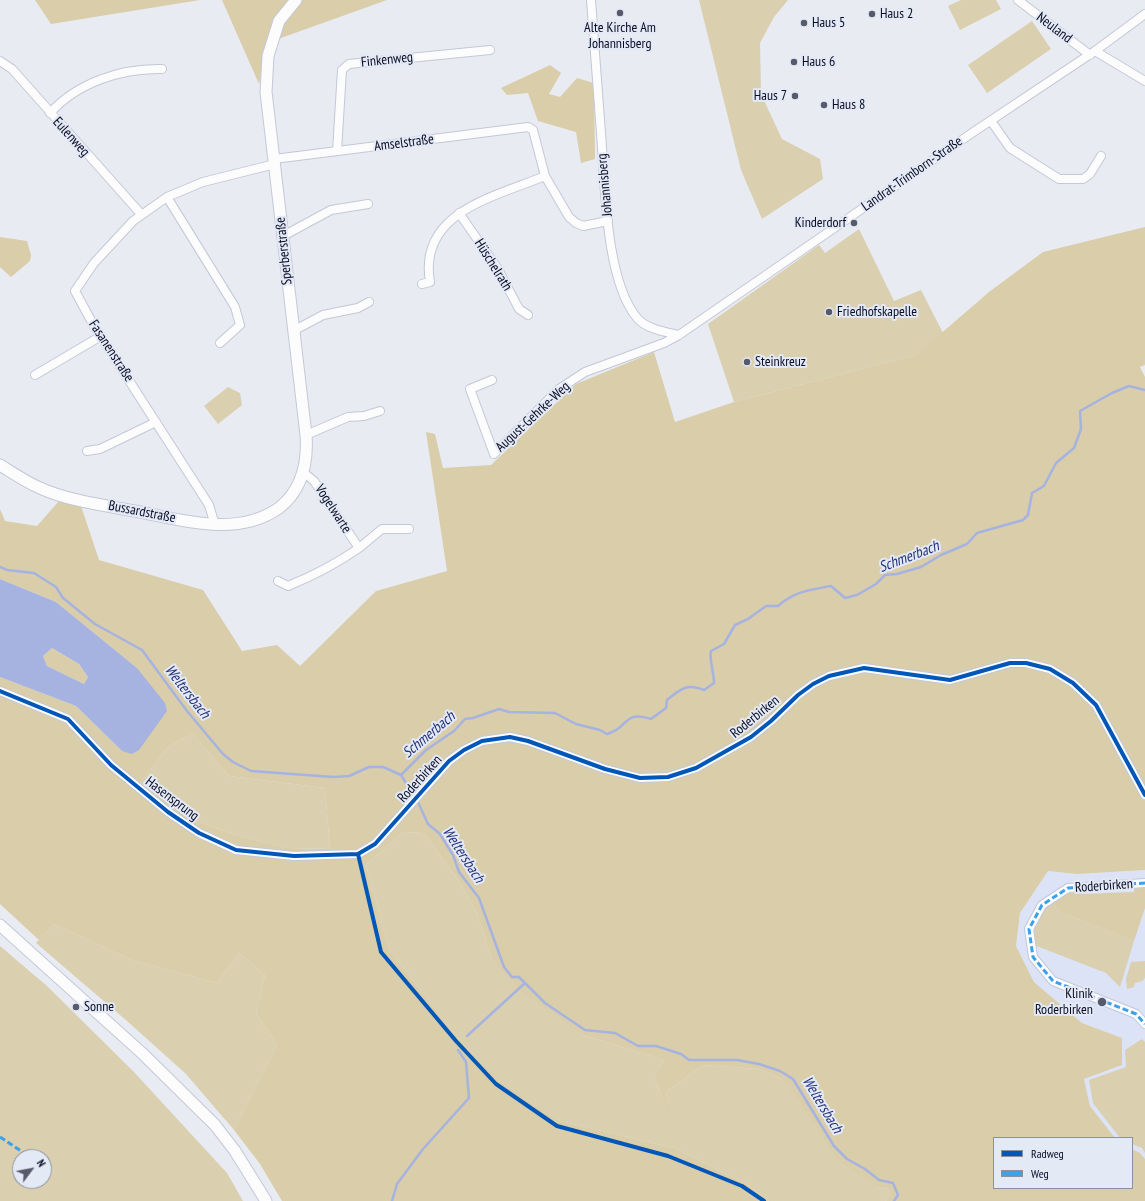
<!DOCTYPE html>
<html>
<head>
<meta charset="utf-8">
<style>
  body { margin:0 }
  #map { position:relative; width:1145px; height:1201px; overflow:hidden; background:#e8ebf2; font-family:"PT Sans Narrow",sans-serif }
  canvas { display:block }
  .legend { position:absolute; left:993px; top:1137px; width:140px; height:52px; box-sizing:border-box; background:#e4e9f6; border:1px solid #8c91a1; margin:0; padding:5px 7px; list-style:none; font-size:12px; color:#070c22 }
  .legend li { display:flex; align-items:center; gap:8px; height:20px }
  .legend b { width:20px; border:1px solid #8c91a1 }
  .north { position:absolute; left:12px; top:1149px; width:40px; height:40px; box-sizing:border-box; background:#e4e9f6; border:1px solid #8c91a1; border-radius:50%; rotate:58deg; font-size:11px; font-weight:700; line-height:16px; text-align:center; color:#070c22 }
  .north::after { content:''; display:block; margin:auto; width:14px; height:18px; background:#565a6b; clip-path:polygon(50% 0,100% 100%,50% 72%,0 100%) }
</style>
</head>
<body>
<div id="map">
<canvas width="1145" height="1201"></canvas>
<ul class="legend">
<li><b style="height:5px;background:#0057b8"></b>Radweg</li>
<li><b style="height:5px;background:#3ca1ea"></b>Weg</li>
</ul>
<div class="north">N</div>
</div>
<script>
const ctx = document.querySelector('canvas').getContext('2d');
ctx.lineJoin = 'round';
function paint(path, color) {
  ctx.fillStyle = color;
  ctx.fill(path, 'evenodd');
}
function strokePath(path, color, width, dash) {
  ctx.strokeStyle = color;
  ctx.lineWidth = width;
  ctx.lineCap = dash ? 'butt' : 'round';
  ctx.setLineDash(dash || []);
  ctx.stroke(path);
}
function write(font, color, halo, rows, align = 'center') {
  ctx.font = font + ' "PT Sans Narrow",sans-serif';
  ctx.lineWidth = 4;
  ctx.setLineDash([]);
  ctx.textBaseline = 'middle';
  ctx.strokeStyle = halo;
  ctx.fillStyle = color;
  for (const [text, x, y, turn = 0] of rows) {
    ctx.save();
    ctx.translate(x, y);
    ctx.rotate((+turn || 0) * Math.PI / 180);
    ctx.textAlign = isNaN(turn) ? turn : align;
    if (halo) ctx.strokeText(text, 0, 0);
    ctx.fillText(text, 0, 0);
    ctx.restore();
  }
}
paint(new Path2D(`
  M1145 870V1159L1140 1153 1132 1149V1138H1115L1090 1106 1084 1079 1122 1065V1038L1082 1023 1034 982 1016 946 1020 913 1048 871 1077 874Z`), '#dce3f6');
paint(new Path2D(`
  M699 0H788L774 17 760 43 761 94 782 139 820 159 823 179 762 219 741 170Z
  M961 0H996L1001 9 960 30 948 6Z
  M1032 21 1051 49 987 93 968 65Z
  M859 229 894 301 921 290 943 333 916 355 734 402 708 324 819 245 825 253Z
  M228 387 240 393 242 405 218 424 204 406Z
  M192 733 229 776 325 788 330 849 287 848 235 835 189 818 141 782 167 748Z
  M403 832 424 833 458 880 477 913 492 959 583 1035 664 1060 654 1077 669 1114 666 1092 703 1065 760 1069 782 1079 877 1187 888 1189 890 1193 886 1201H769L744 1183 674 1148 560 1121 499 1083 458 1038 389 949 366 865Z
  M1050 903 1055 906 1058 911 1134 941 1120 987 1106 973 1034 945C1033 924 1037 919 1050 903Z
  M54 924 132 960 217 983 239 953 265 975 256 1013 277 1045 234 1130 186 1074 127 1021 36 943Z
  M0 946 47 986 133 1071 227 1173 243 1201H0ZM20 1157H44V1181H20Z
  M1145 961V978L1142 981 1135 983 1134 987 1127 989 1126 979 1131 962Z
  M1142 1039 1145 1042V1153L1142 1148 1132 1144V1138H1120L1093 1103 1089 1080 1126 1067 1125 1050Z`), '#dacfaf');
paint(new Path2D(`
  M35 0H200L51 24Z
  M222 0H387L267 43 259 84Z
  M550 65 561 73 549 94 560 97 577 78 594 83 595 159 581 163 576 132 538 121 528 93 507 95 501 88Z
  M1145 227V365L1140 367 1145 377V870L1077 874 1048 871 1020 913 1016 946 1034 982 1082 1023 1122 1038V1065L1084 1079 1090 1106 1115 1138H994V1188H1132V1149L1140 1153 1145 1159V1201H886L890 1193 888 1189 877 1187 837 1159 799 1100 782 1079 760 1069 703 1065 666 1092 670 1117 654 1077 664 1060 583 1035 522 992 492 959 477 913 458 880 424 833 403 832 366 865 389 949 458 1038 499 1082 560 1121 674 1148 744 1183 769 1201H282L260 1164 234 1130 277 1045 256 1013 265 975 239 953 217 983 132 960 54 924 39 940 0 904V677L76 706 122 751 137 668 56 602 0 579V509L5 521 37 526 59 501 81 506 99 560 203 590 242 651 277 645 300 666 376 591 447 571 426 432 435 434 443 468 491 465 576 384 654 352 675 422 734 402 916 355 989 292 1043 252ZM192 733 229 776 325 788 330 849 287 848 235 835 189 818 141 782 167 748Z
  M0 237 27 241 31 255 30 261 11 277 0 267Z
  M52 648 79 664 88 677 84 684 47 666 43 656Z
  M1134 886H1145V908L1134 941 1058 911 1055 906 1050 903 1069 893 1084 891V894L1134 892Z`), '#d9cdaa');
paint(new Path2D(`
  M0 579 56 602 137 668 165 703 167 711 139 750 132 754 122 751 76 706 0 677ZM52 648 79 664 88 677 84 684 47 666 43 656Z`), '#a6b3e0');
strokePath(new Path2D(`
  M0 567 7 570 34 573 56 587 63 598 95 624 142 650 187 711 223 754 233 762 251 771 333 777 349 776 369 767H383L401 775 414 796
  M401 775 426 750 454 731 465 719 473 718 499 709 509 712 555 713 576 724 600 730 607 734C630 728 622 710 651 719L666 708 667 700C681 689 686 683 704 690L714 683C714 671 709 662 711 651L724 644 735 625 748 619 766 606H778C795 591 810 590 831 586L845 598 857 595 876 584 885 575 897 574 921 567 941 555 967 544 977 533 1023 520 1028 515 1032 493 1044 486 1056 463 1074 448 1081 429 1080 411 1112 393 1129 386 1145 390
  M417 800 428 824 440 834 453 855 459 872 479 898 504 967 512 977H519L545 1003 585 1030 615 1033 638 1046H656L681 1054 689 1060H737L759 1064 780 1071 793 1079 834 1146 847 1159 865 1169 879 1180 893 1183 898 1195 894 1201
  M467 1036 525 983
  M392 1201 397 1184 423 1149 469 1098 466 1062 458 1050`), '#a6b3e0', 2.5);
const street = new Path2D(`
  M591 0C594 44 598 89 601 133 605 182 605 282 638 319 647 329 666 332 679 335
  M1018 0 1090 55
  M1095 51 1145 81
  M0 61 12 69 141 214
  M50 113C77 83 121 68 162 69
  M991 121 1010 148 1059 179H1083L1090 174 1101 156
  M337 151 342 70 349 64 490 50
  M274 159 528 127 533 130 545 176 569 217 576 223 583 226 608 221
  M167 197 235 307 240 325 220 343
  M459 213 498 269 519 309 528 315
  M283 236 331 210 368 204
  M422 284 430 282C418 212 494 197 545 176
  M293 331 323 315 358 308 369 302
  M35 375 101 336
  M492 380 470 389 494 454 559 389 585 372 664 343 679 335 972 133 1095 51 1145 14
  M306 435 348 417 364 416 380 411
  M87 451 100 449 156 422
  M215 525 209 505 94 326 75 291 94 263 133 221 167 197 203 182 275 164
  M359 548 382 529H409
  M278 581 288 586C313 576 336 564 359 548L314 481 304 473
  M0 691 68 719 111 765 168 812 199 833 236 850 294 856 358 854 375 844 449 761 464 750 482 741 510 737 528 741 605 769 640 778 668 777 696 768 751 737 771 721 798 695 813 684 829 676 864 668 950 680 1010 663H1026L1050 669 1073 683 1096 705 1145 795
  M1145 883 1068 888 1042 905 1029 929 1033 957 1053 981 1136 1014 1145 1024`);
const secondary = new Path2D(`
  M0 465C13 473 26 482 40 488 68 501 109 506 140 512 185 521 238 537 279 508 302 490 308 463 306 435L266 92 268 56 279 21 296 0
  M0 925 143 1054 215 1125 235 1151 266 1201`);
strokePath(street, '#c3c8d7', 10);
strokePath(secondary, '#c3c8d7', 13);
strokePath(street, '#fcfcfd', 8);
strokePath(secondary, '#fcfcfd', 11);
strokePath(new Path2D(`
  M1145 883 1068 888 1042 905 1029 929 1033 957 1053 981 1136 1014 1145 1024
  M0 1137 30 1157
  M44 1167 48 1170`), '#3ca1ea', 3, [6, 3]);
strokePath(new Path2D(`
  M0 691 68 719 111 765 168 812 199 833 236 850 294 856 358 854 375 844 449 761 464 750 482 741 510 737 528 741 605 769 640 778 668 777 696 768 751 737 771 721 798 695 813 684 829 676 864 668 950 680 1010 663H1026L1050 669 1073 683 1096 705 1145 795
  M358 854 381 952 456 1041 496 1084 557 1126 668 1156 742 1186 764 1201`), '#0057b8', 4);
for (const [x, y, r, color] of [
  [620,13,4,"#565a6b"],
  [872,14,4,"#565a6b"],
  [804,23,4,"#565a6b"],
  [794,62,4,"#565a6b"],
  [795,96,4,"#565a6b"],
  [824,105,4,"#565a6b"],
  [854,223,4,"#565a6b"],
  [829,312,4,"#565a6b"],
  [747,362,4,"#565a6b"],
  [1102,1002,5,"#565a6b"],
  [76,1007,4,"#565a6b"]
]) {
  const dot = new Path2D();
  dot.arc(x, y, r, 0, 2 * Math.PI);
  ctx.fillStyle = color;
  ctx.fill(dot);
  strokePath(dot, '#e4e9f6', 1.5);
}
write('14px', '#070c22', '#e4e9f6', [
  ["Haus 2",880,14],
  ["Haus 5",812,23],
  ["Alte Kirche Am",620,28,"center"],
  ["Johannisberg",620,44,"center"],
  ["Haus 6",802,62],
  ["Haus 7",787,96,"right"],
  ["Haus 8",832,105],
  ["Kinderdorf",846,223,"right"],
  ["Friedhofskapelle",837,312],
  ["Steinkreuz",755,362],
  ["Klinik",1093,994,"right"],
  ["Roderbirken",1093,1010,"right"],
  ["Sonne",84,1007]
], 'left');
write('14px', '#070c22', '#e4e9f6', [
  ["Neuland",1054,28,37],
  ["Finkenweg",387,60,-6],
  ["Eulenweg",71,137,48],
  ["Amselstraße",404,143,-7],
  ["Landrat-Trimborn-Straße",912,174,-35],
  ["Johannisberg",605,185,-95],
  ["Sperberstraße",284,251,-96],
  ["Hüschelrath",493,265,58],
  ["Fasanenstraße",111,351,57],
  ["August-Gehrke-Weg",533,417,-43],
  ["Vogelwarte",333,509,57],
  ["Bussardstraße",142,512,11],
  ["Roderbirken",755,717,-39],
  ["Roderbirken",420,779,-48],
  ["Hasensprung",172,799,37],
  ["Roderbirken",1104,886,-4]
]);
write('italic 15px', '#253179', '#e4e9f6', [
  ["Schmerbach",909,557,-21],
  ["Weltersbach",187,692,52],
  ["Schmerbach",429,735,-40],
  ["Weltersbach",463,855,57],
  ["Weltersbach",822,1105,59]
]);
</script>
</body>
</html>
